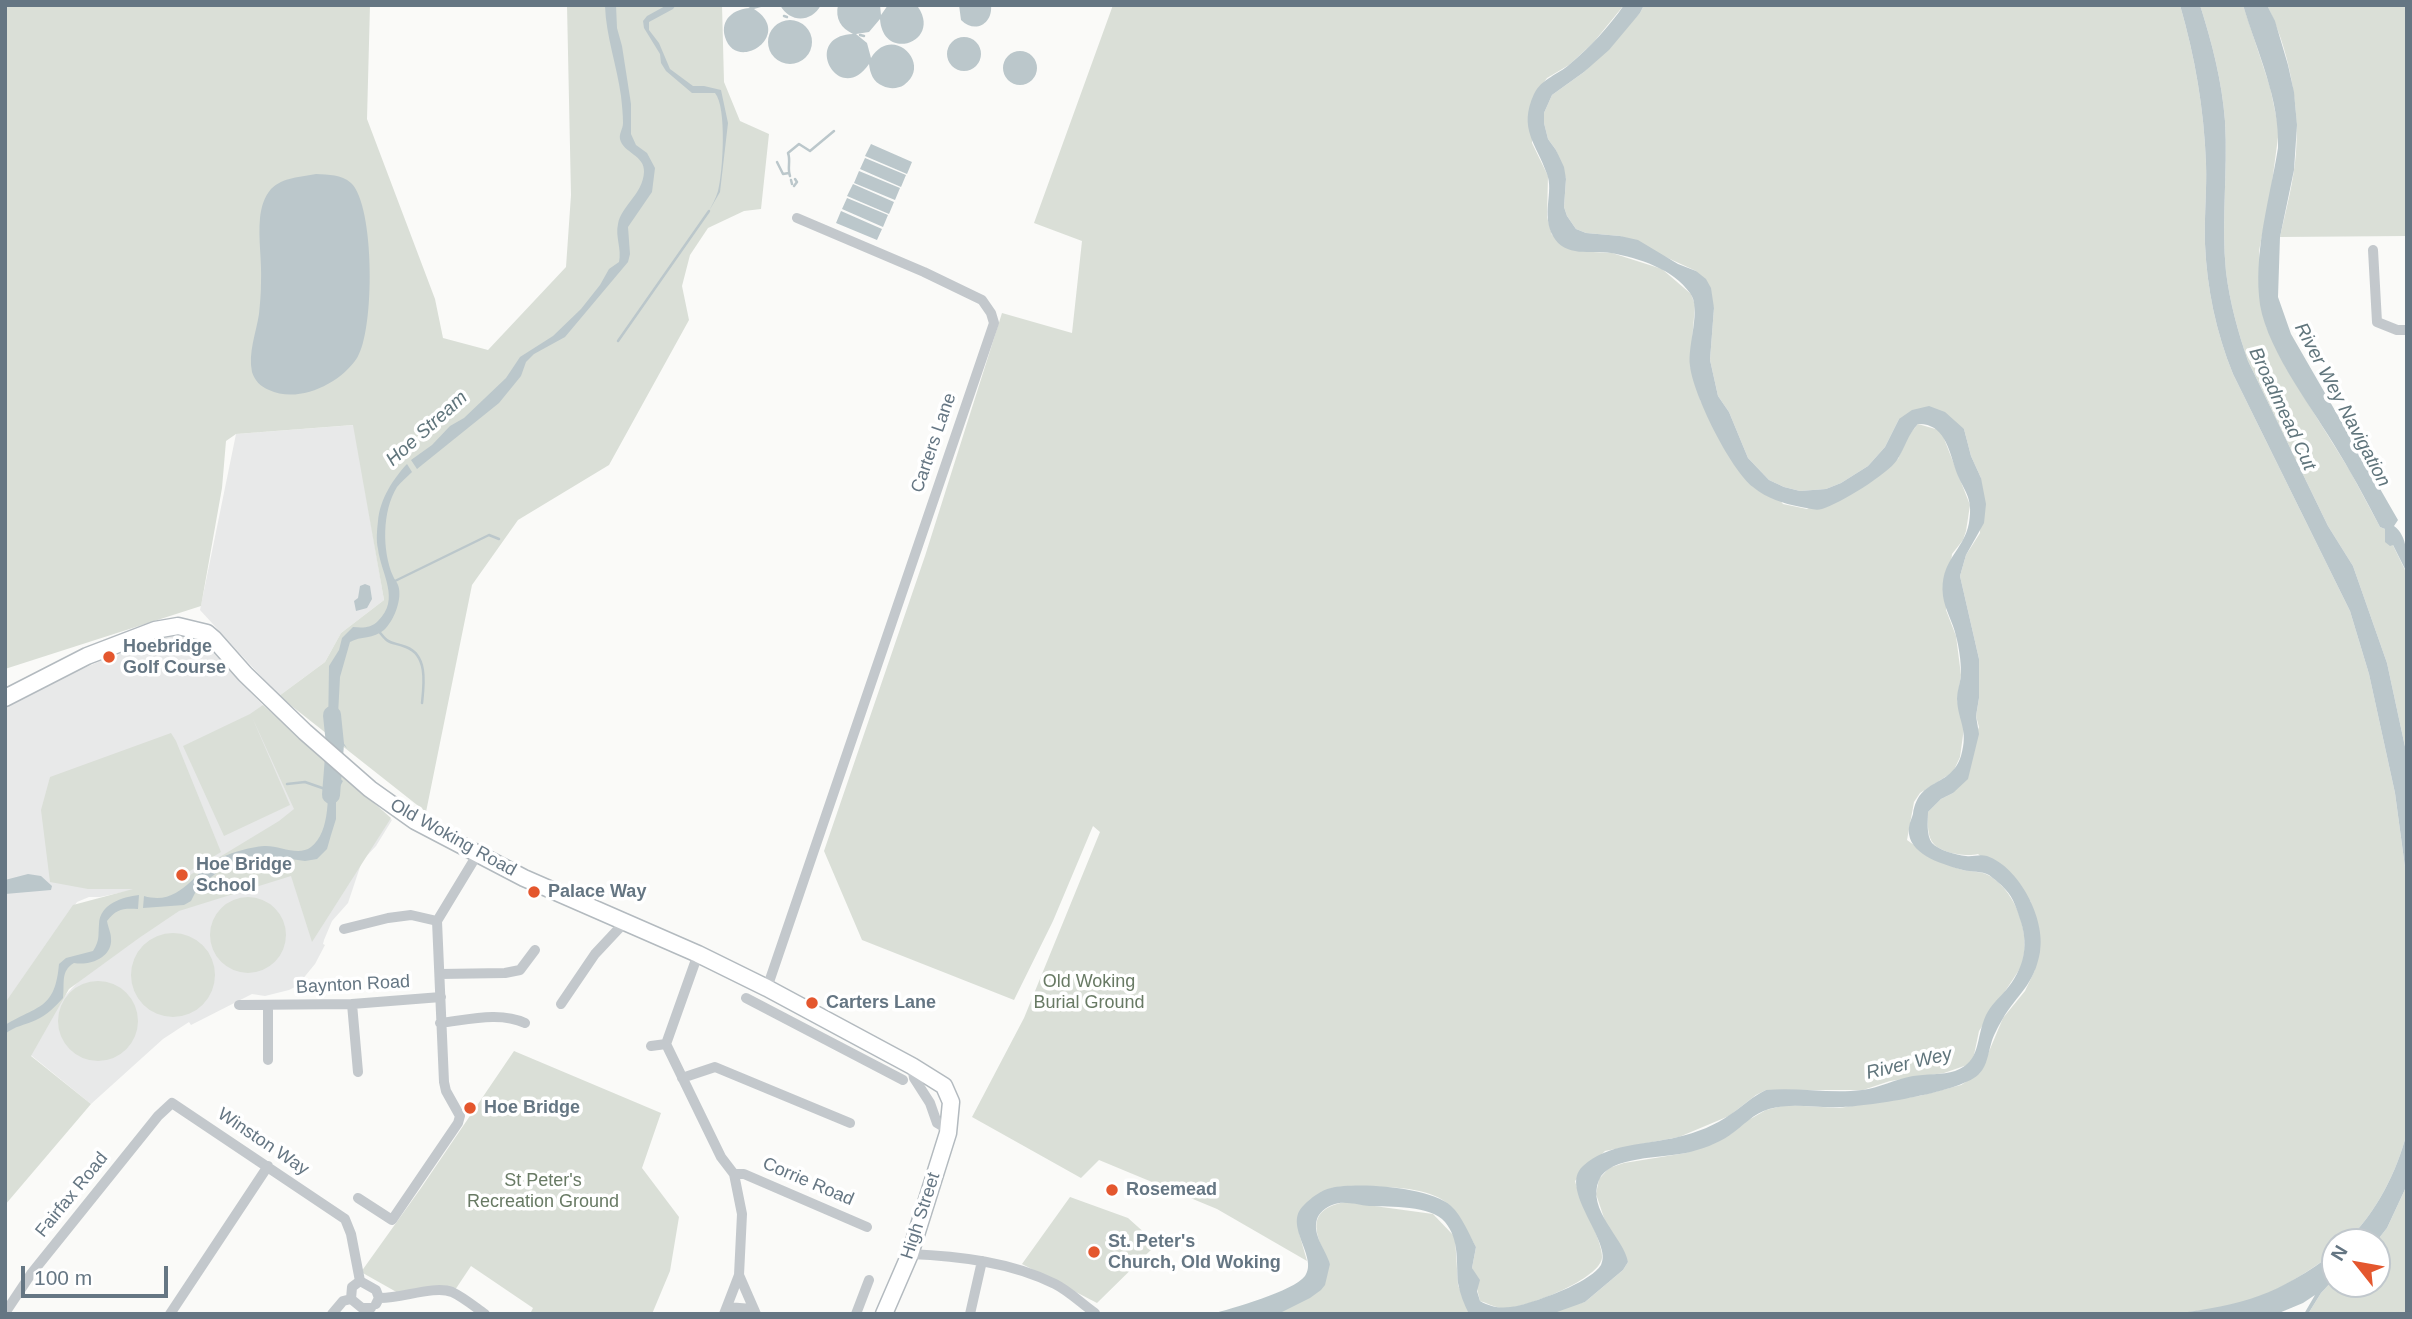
<!DOCTYPE html>
<html>
<head>
<meta charset="utf-8">
<style>
  body { margin:0 }
  #map { position:relative; width:2412px; height:1319px; overflow:hidden; background:#fafaf8; font-family:Arial,sans-serif }
  canvas { display:block }
  .frame { position:absolute; inset:0; border:7px solid #657683; pointer-events:none }
  .north { position:absolute; left:2321px; top:1228px; width:70px; height:70px; box-sizing:border-box; background:#fff; border:2px solid #c1c8cd; border-radius:50%; rotate:301deg; font-size:19px; font-weight:700; line-height:28px; text-align:center; color:#657683 }
  .north::after { content:''; display:block; margin:auto; width:24px; height:32px; background:#e4572e; clip-path:polygon(50% 0,100% 100%,50% 72%,0 100%) }
  .scale { position:absolute; left:21px; top:1266px; width:147px; height:32px; box-sizing:border-box; border:4px solid #657683; border-top:0; padding-left:9px; font-size:21px; line-height:24px; white-space:nowrap; color:#657683; -webkit-text-stroke:5px #fff; paint-order:stroke }
</style>
</head>
<body>
<div id="map">
<canvas width="2412" height="1319"></canvas>
<div class="frame"></div>
<div class="north">N</div>
<div class="scale">100 m</div>
</div>
<script>
const ctx = document.querySelector('canvas').getContext('2d');
ctx.lineJoin = 'round';
function paint(path, color) {
  ctx.fillStyle = color;
  ctx.fill(path, 'evenodd');
}
function strokePath(path, color, width, dash) {
  ctx.strokeStyle = color;
  ctx.lineWidth = width;
  ctx.lineCap = dash ? 'butt' : 'round';
  ctx.setLineDash(dash || []);
  ctx.stroke(path);
}
function write(font, color, halo, rows, align = 'center') {
  ctx.font = font + ' Arial,sans-serif';
  ctx.lineWidth = 7;
  ctx.setLineDash([]);
  ctx.textBaseline = 'middle';
  ctx.strokeStyle = halo;
  ctx.fillStyle = color;
  for (const [text, x, y, turn = 0] of rows) {
    ctx.save();
    ctx.translate(x, y);
    ctx.rotate((+turn || 0) * Math.PI / 180);
    ctx.textAlign = isNaN(turn) ? turn : align;
    if (halo) ctx.strokeText(text, 0, 0);
    ctx.fillText(text, 0, 0);
    ctx.restore();
  }
}
paint(new Path2D(`
  M354 425 384 600 341 633 325 662 279 696 200 610 236 434Z
  M180 634 194 638 206 645 327 773 392 820 376 846 362 861 348 903 332 921 324 940 323 944 325 945 315 964 297 986 289 990 265 996 252 994 191 1025 189 1022 163 1039 91 1104 32 1056 9 1041 63 998 97 961 138 889 100 897H89L77 902 5 1009V707L32 690 103 660 104 662 116 658 119 654 138 645 159 636Z`), '#e8e9e9');
paint(new Path2D(`
  M5 5H370L367 119 435 299 443 338 488 350 566 267 571 195 567 5H722L724 82 740 121 769 134 761 209 744 211 708 228 690 255 682 286 689 320 609 465 518 520 472 585 426 812 279 696 325 662 341 633 384 600 353 425 236 434 226 441 222 488 201 606 5 669Z
  M1113 5H1624L1593 43 1569 65 1547 78 1534 96 1532 143 1548 176 1547 217 1552 235 1593 252 1612 253 1662 269 1691 294 1695 305 1690 365 1701 402 1783 504 1807 509 1898 459 1908 436 1918 424 1939 430 1943 436 1970 505 1966 531 1963 540 1952 554 1946 610 1956 636 1961 675 1957 700 1964 728 1960 757 1953 772 1920 793 1914 802 1907 840C1925 853 1941 864 1963 870 1972 872 1982 871 1990 876 2017 893 2032 936 2021 967L1979 1031 1974 1055 1970 1064 1944 1073 1890 1081 1863 1090H1766L1756 1095 1729 1116 1679 1137 1605 1151 1575 1181C1580 1201 1603 1242 1602 1257 1602 1279 1520 1311 1501 1308 1494 1307 1487 1303 1480 1301L1472 1268 1476 1247C1468 1234 1460 1215 1449 1205 1425 1182 1363 1187 1331 1188L1299 1233 1307 1261 1217 1209 1099 1160 1081 1178 972 1117 1024 1018 1100 832 1093 826 1053 921 1014 1000 862 940 824 851 925 556 1002 313 1072 333 1082 241 1034 223Z
  M1644 5H2180C2195 57 2204 109 2206 163 2207 190 2204 217 2205 244 2207 289 2216 332 2233 374L2350 611 2369 674 2395 793 2407 882V1132C2397 1172 2376 1213 2346 1242H2335V1252C2305 1274 2275 1294 2239 1304 2218 1309 2195 1311 2173 1314H1540L1585 1302 1623 1270 1628 1262 1605 1221 1596 1194 1599 1179 1609 1168 1624 1163 1686 1153 1731 1134 1745 1122 1766 1110 1786 1105 1839 1108 1919 1096 1961 1085 1980 1073 2003 1018 2025 991 2035 970 2031 902 1978 854C1965 857 1937 853 1931 840 1927 832 1928 821 1928 812L1941 799 1953 793 1979 727 1976 716 1979 698V659L1960 576 1966 555 1980 533 1981 478 1971 456 1964 429 1899 419 1885 447 1868 466 1841 483 1826 489 1800 491 1784 487 1769 480 1748 458 1729 412 1718 396 1710 360 1714 308 1696 271 1620 236 1586 233 1576 229 1567 216 1564 207 1566 179 1556 150 1548 139 1544 123V113L1552 95 1584 72 1640 13Z
  M2200 5H2243L2270 87 2279 130 2271 190 2259 251 2266 326 2286 368 2350 471 2380 527 2385 529 2407 574V756L2387 663 2353 566 2328 526 2248 361C2238 332 2230 303 2226 272 2221 222 2228 171 2225 121 2222 81 2212 43 2200 5Z
  M2267 5H2407V236L2280 237C2286 209 2294 181 2296 152 2300 105 2288 47 2267 5Z
  M263 705 391 818 312 942 291 876 179 911 139 938 69 989 31 1056 91 1104 5 1205V1003L73 905 133 889H88L50 882 41 810 50 777 171 733 176 741 221 852 180 877 190 875 279 821 294 809 252 717 290 805 224 836 183 746 250 714Z
  M210 935a38 38 0 1 1 76 0a38 38 0 1 1-76 0Z
  M131 975a42 42 0 1 1 84 0a42 42 0 1 1-84 0Z
  M58 1021a40 40 0 1 1 80 0a40 40 0 1 1-80 0Z
  M514 1051 661 1113 642 1168 679 1217 670 1271 652 1314H530L533 1308 471 1266 455 1290 400 1294 361 1272 421 1188Z
  M2407 1185V1314H2308L2321 1293 2335 1278V1284H2377L2376 1242 2387 1228Z
  M1070 1197 1128 1218 1157 1244 1097 1303 1022 1264Z
  M1345 1202 1433 1214 1455 1237 1458 1285 1470 1314H1278L1330 1264C1316 1236 1303 1210 1345 1202Z`), '#dadfd7');
paint(new Path2D(`
  M616 5 617 28 622 46 631 104V134L636 145 647 153 655 168 652 192 628 227 630 254 628 262 565 337 534 354 526 362 521 376 499 403 417 469 411 460 432 445 450 426 464 418 506 378 520 357 553 336 581 309 600 285 609 269 619 262C622 249 615 237 618 224 621 206 643 194 644 172 645 155 623 153 620 139 619 133 623 129 623 123 623 115 622 105 621 96 617 66 606 36 605 6Z
  M667 5H676L673 9 649 22V30L659 43 670 69 693 86H704L721 90 728 123 720 192 709 211C712 205 716 198 718 191 723 172 727 107 715 93H692L666 71 661 63 660 54 644 28 643 21 647 16Z
  M745 5H768L754 9C795 35 736 74 725 37 720 19 734 9 750 8Z
  M780 5H821C811 23 790 23 780 5Z
  M838 5H880L881 15 888 5 918 7C942 42 883 63 880 19L869 32 856 34 867 43 871 58C893 23 933 65 904 85 898 89 889 89 883 86 873 82 870 73 869 64 839 108 800 36 853 34 841 28 835 19 838 5Z
  M959 5H991C993 24 975 34 961 20Z
  M1624 5H1644L1640 13 1609 50 1584 72 1552 95 1544 113V123L1548 139 1556 150 1564 167 1566 179 1564 207 1567 216 1576 229 1586 233 1620 236 1638 240 1678 264 1696 271 1706 279 1711 288 1714 308 1710 360 1718 396 1729 412 1748 458 1769 480 1784 487 1800 491 1826 489 1841 483 1868 466 1885 447 1899 419 1912 410 1929 406 1945 412 1964 429 1971 456 1981 478 1986 504 1984 523 1966 555 1960 576 1979 659V698L1976 716 1979 734 1968 779 1953 793 1941 799 1928 812C1928 821 1926 835 1932 843 1938 850 1956 855 1966 856 1973 857 1979 854 1987 856 2019 867 2046 919 2040 952 2034 986 2017 994 2002 1020 1998 1027 1993 1036 1991 1044 1988 1054 1987 1065 1980 1073 1964 1092 1869 1106 1843 1107 1818 1109 1794 1102 1769 1109 1754 1113 1743 1126 1730 1135 1717 1144 1702 1149 1686 1153 1663 1158 1609 1156 1599 1180 1586 1210 1624 1238 1628 1262L1623 1270 1585 1302 1557 1312 1469 1314C1464 1304 1460 1294 1458 1283 1456 1262 1460 1240 1445 1222 1431 1205 1390 1207 1369 1206 1357 1205 1344 1200 1332 1205 1326 1207 1319 1213 1317 1219 1312 1235 1326 1250 1330 1264L1325 1285 1321 1290 1310 1298 1278 1314H1211C1231 1309 1294 1291 1305 1276 1319 1257 1282 1225 1304 1205 1311 1198 1321 1190 1331 1188 1358 1182 1430 1187 1451 1206 1462 1216 1469 1234 1476 1247L1472 1268 1480 1280 1477 1291 1480 1301C1497 1311 1513 1308 1531 1302 1548 1297 1591 1281 1601 1265 1614 1243 1557 1189 1583 1166 1608 1143 1645 1145 1678 1137 1696 1133 1716 1125 1731 1114 1743 1106 1753 1096 1766 1090 1798 1087 1830 1094 1862 1090 1879 1088 1895 1079 1913 1076 1925 1074 1943 1075 1955 1071 1982 1061 1975 1039 1986 1015 1991 1005 1999 998 2006 990 2023 970 2029 948 2021 922 2017 910 2014 898 2005 889 2001 884 1994 879 1989 875 1982 871 1971 872 1963 870 1945 865 1912 856 1909 834 1908 825 1911 821 1913 814 1919 776 1950 789 1961 756 1969 729 1958 722 1957 699 1957 690 1961 681 1961 673 1961 661 1959 647 1956 636 1953 622 1945 610 1943 596 1939 560 1964 551 1969 523 1974 495 1962 490 1955 468 1949 448 1943 423 1918 424 1908 434 1905 448 1897 460 1888 474 1839 504 1822 509 1815 511 1808 508 1801 507 1782 503 1768 499 1753 487 1730 469 1693 394 1690 366 1687 345 1702 309 1690 293 1673 269 1639 258 1611 253 1591 250 1565 258 1553 236 1541 214 1554 192 1547 174 1536 143 1518 129 1534 94 1542 78 1558 75 1570 64 1590 47 1609 27 1624 5Z
  M2180 5H2200C2212 43 2222 81 2225 121 2228 171 2221 222 2226 272 2230 303 2238 332 2248 361L2328 526 2353 566 2387 663 2407 756V882L2395 793 2369 674 2350 611 2233 374C2216 332 2207 289 2205 244 2204 217 2207 190 2206 163 2204 109 2195 57 2180 5Z
  M2243 5H2267L2275 21 2288 65 2294 92 2297 125 2294 170 2280 237 2278 297 2291 334 2398 520 2394 526C2408 536 2407 558 2407 573L2393 545 2390 546 2385 542V529L2380 527C2365 498 2350 470 2333 443 2309 403 2262 343 2259 296 2255 246 2270 197 2278 148 2280 99 2257 52 2243 5Z
  M768 42a22 22 0 1 1 44 0a22 22 0 1 1-44 0Z
  M947 54a17 17 0 1 1 34 0a17 17 0 1 1-34 0Z
  M1003 68a17 17 0 1 1 34 0a17 17 0 1 1-34 0Z
  M871 144 912 162 907 174 865 156Z
  M865 158 906 175 901 187 860 169Z
  M859 171 900 188 895 200 854 183Z
  M316 174C329 175 341 174 351 183 375 205 375 331 357 358 340 384 298 404 269 390 260 386 255 381 252 372 248 353 256 333 259 314 260 304 261 293 261 282 262 261 258 239 260 218 261 208 264 197 271 189 283 177 301 177 316 174Z
  M853 184 894 202 889 214 847 196Z
  M847 198 888 215 883 227 842 209Z
  M841 211 882 229 877 240 836 223Z
  M407 464 412 472C407 477 401 482 397 487 382 511 382 551 393 576 394 579 397 582 398 585 403 598 394 621 384 630 374 639 360 636 350 642L340 677 338 715V735L347 748 328 732 329 666 339 650 342 638 353 627C363 628 371 628 378 621 401 599 381 574 378 549 376 540 377 530 378 521 380 499 393 479 407 464Z
  M365 584 370 586 372 599 367 608 356 611 354 601 358 598 360 586Z
  M328 769 343 781 336 794V819L331 835 327 849 317 859 305 861 269 856 231 862 198 887 191 901 184 905 143 908 144 896C182 907 194 869 222 857 234 852 251 847 264 846 279 845 298 857 311 847 331 832 328 792 328 769Z
  M28 874 41 876 52 886 51 890 5 894V880Z
  M139 895 138 909C123 908 116 909 107 921 108 927 111 933 111 938 113 958 89 966 74 963 60 971 65 984 63 998 55 1007 47 1015 36 1020 25 1025 15 1026 5 1034V1025C39 1005 55 1009 59 964L66 958 93 951C100 940 98 936 99 924 100 904 122 897 139 895Z
  M2407 1132V1185L2387 1228 2376 1242H2346C2376 1213 2397 1172 2407 1132Z
  M2335 1252V1278L2321 1293 2308 1314H2304L2315 1295 2303 1303 2279 1313 2173 1314C2244 1305 2278 1295 2335 1252Z`), '#bbc7cb');
strokePath(new Path2D(`
  M784 16 787 17
  M860 35 864 36
  M777 162 783 174 789 173
  M790 176C787 168 791 161 788 153L799 144 810 151 834 131
  M791 180 792 184
  M794 186 797 182 795 179
  M618 341 709 211
  M395 581 489 535 499 539
  M378 630C389 645 389 641 406 647 428 655 424 684 422 703
  M287 784 305 782 328 790`), '#bbc7cb', 2.5);
strokePath(new Path2D(`
  M331 795 335 744 332 715`), '#bbc7cb', 18);
const secondary = new Path2D(`
  M5 698 87 656 155 630 178 626 207 633 214 639 245 674 305 732 370 789 415 821 524 878 698 954 767 988 912 1066 944 1086 951 1102 948 1133 910 1254 884 1314`);
strokePath(secondary, '#b3babf', 19);
strokePath(new Path2D(`
  M2373 250 2377 322 2397 330H2407
  M344 929 388 918 411 915 437 921
  M698 954 666 1044 721 1157 734 1174 742 1214 739 1275 756 1314
  M440 974 505 973 520 970 535 950
  M767 988 994 323 991 313 982 300 924 272 797 218
  M746 998 903 1080
  M352 1004 358 1072
  M561 1004 595 954 624 923
  M239 1005 352 1004 441 997
  M268 1006V1060
  M440 1023C467 1020 500 1011 525 1023
  M651 1046 666 1044
  M912 1066 914 1078 930 1103 937 1123 949 1130
  M682 1078 715 1067 850 1123
  M734 1174H744L867 1227
  M358 1198 392 1220 458 1123 460 1116 446 1091 444 1082 437 921 477 855
  M910 1254C958 1256 1011 1262 1055 1284 1069 1291 1082 1304 1095 1313
  M360 1281 352 1287 351 1299 362 1308H371
  M360 1281 376 1290 379 1298 376 1304
  M379 1298C400 1299 434 1285 452 1292 463 1297 475 1307 485 1314
  M727 1307 752 1309
  M5 1313 31 1274 158 1116 172 1103 345 1219 351 1234 360 1281
  M170 1314 268 1166
  M332 1314 343 1301 351 1299
  M724 1314 739 1275
  M856 1314 869 1280
  M970 1314 982 1261`), '#c3c8cc', 10);
strokePath(secondary, '#fff', 16);
for (const [x, y, r, color] of [
  [109,657,7,"#e4572e"],
  [182,875,7,"#e4572e"],
  [534,892,7,"#e4572e"],
  [812,1003,7,"#e4572e"],
  [470,1108,7,"#e4572e"],
  [1112,1190,7,"#e4572e"],
  [1094,1252,7,"#e4572e"]
]) {
  const dot = new Path2D();
  dot.arc(x, y, r, 0, 2 * Math.PI);
  ctx.fillStyle = color;
  ctx.fill(dot);
  strokePath(dot, '#fff', 2.5);
}
write('18px', '#657683', '#fff', [
  ["Carters Lane",934,443,-71],
  ["Old Woking Road",453,838,29],
  ["Baynton Road",353,985,-3],
  ["Winston Way",263,1142,34],
  ["Corrie Road",808,1182,23],
  ["Fairfax Road",72,1195,-51],
  ["High Street",921,1216,-72]
]);
write('bold 18px', '#657683', '#fff', [
  ["Hoebridge",123,647],
  ["Golf Course",123,668],
  ["Hoe Bridge",196,865],
  ["School",196,886],
  ["Palace Way",548,892],
  ["Carters Lane",826,1003],
  ["Hoe Bridge",484,1108],
  ["Rosemead",1126,1190],
  ["St. Peter's",1108,1242],
  ["Church, Old Woking",1108,1263]
], 'left');
write('18px', '#687a64', '#fff', [
  ["Old Woking",1089,982],
  ["Burial Ground",1089,1003],
  ["St Peter's",543,1181],
  ["Recreation Ground",543,1202]
]);
write('italic 19px', '#60757c', '#fff', [
  ["River Wey Navigation",2342,405,62],
  ["Broadmead Cut",2282,409,65],
  ["Hoe Stream",427,429,-42],
  ["River Wey",1909,1064,-13]
]);
</script>
</body>
</html>
